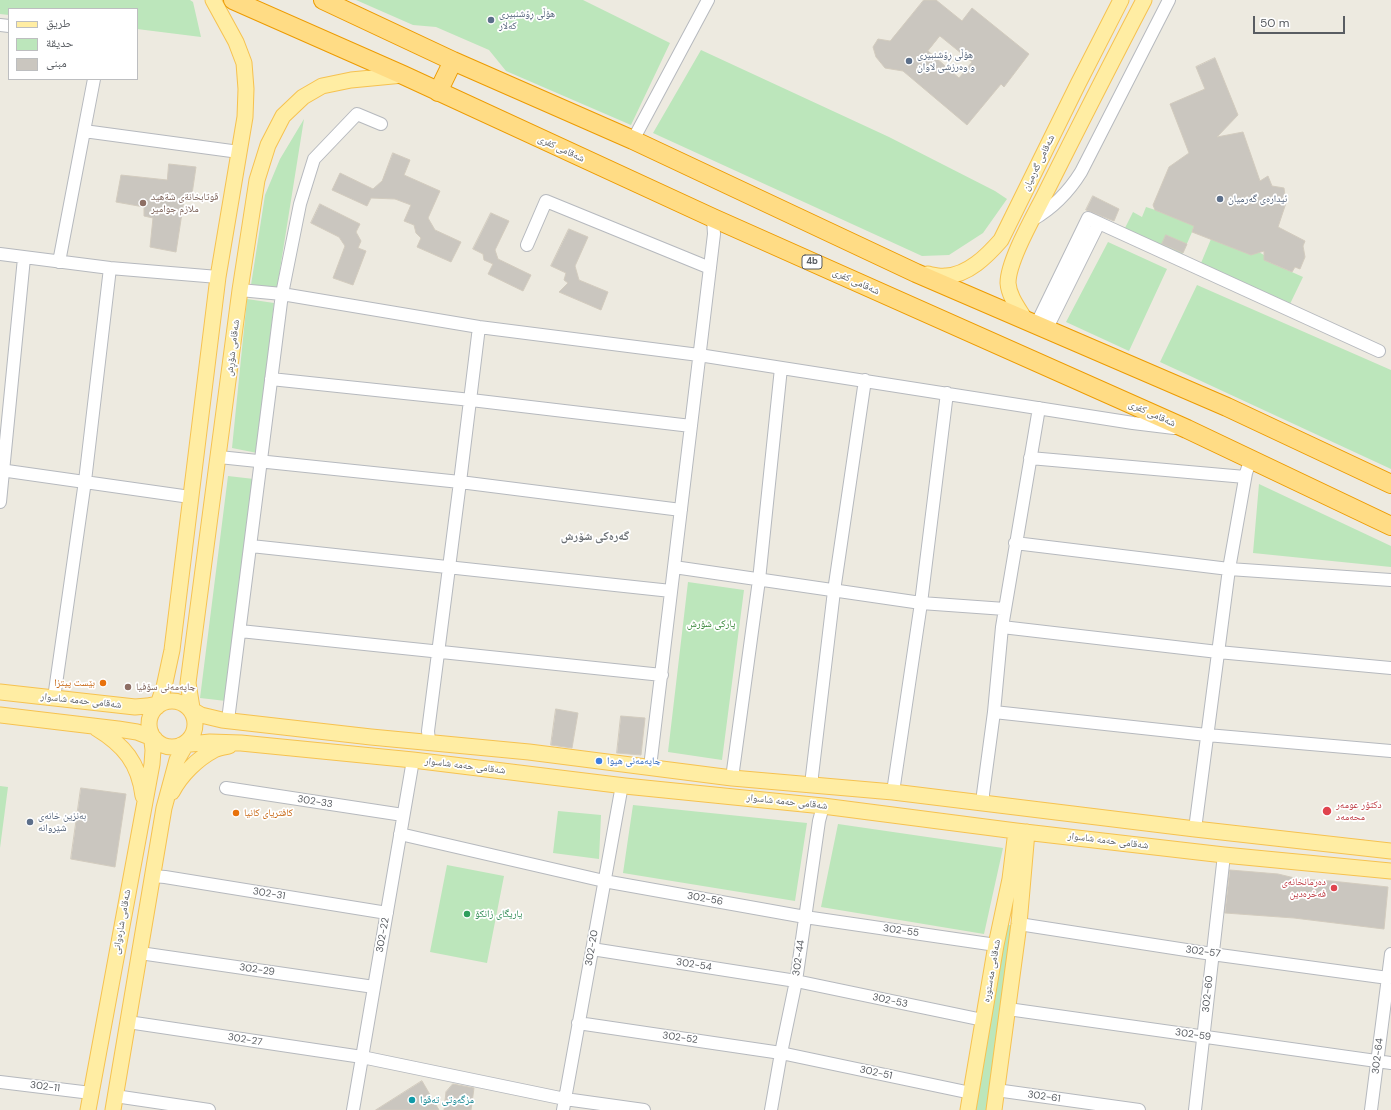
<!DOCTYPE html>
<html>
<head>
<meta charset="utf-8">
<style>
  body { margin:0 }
  #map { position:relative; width:1391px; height:1110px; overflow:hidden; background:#edeae0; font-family:"DM Sans","Noto Naskh Arabic",sans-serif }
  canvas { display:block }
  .legend { position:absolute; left:8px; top:8px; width:130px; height:72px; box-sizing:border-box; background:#fff; border:1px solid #bdbec0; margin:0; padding:5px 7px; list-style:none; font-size:12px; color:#595d62 }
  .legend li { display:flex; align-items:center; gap:8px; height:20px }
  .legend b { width:20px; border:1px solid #bdbec0 }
  .scale { position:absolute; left:1253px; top:16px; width:92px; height:18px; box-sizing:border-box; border:2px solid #595d62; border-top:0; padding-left:5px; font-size:12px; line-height:14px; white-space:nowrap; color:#595d62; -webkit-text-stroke:3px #fff; paint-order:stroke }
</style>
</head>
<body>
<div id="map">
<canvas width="1391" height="1110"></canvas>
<ul class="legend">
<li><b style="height:5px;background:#ffeda3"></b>طريق</li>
<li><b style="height:11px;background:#bce6bb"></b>حديقة</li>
<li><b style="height:11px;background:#cac6bf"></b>مبنى</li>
</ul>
<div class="scale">50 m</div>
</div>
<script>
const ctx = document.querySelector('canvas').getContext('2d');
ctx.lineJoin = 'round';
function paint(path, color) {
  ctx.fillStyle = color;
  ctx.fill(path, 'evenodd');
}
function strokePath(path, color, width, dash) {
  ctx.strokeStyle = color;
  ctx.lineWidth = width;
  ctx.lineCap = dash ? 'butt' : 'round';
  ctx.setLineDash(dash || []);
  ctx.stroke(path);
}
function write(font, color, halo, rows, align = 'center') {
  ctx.font = font + ' "DM Sans","Noto Naskh Arabic",sans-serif';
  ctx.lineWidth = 3.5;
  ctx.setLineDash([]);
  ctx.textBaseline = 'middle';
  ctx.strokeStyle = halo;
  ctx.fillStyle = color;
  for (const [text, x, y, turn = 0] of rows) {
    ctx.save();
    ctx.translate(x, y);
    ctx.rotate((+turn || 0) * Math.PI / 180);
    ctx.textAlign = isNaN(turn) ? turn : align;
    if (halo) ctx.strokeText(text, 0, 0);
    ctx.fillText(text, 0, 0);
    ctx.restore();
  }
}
paint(new Path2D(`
  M0 0H190L193 2 201 37 137 29V9H9V15L0 14Z
  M356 0H583L670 43 631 125 506 71 489 50 436 27 413 25Z
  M701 50 889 137 995 191 1007 199 983 233 949 255 922 256 653 133Z
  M304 119 277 288 251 285 265 195 280 159Z
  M1146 207 1196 223 1182 255 1125 228 1133 212 1142 217Z
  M1211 239 1257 251 1264 255 1265 260 1303 277 1290 304 1201 263Z
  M1108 242 1167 269 1129 351 1066 322Z
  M1197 285 1391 370V469L1160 362Z
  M247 299 274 303 257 453 232 448Z
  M228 476 254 479 226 701 200 698Z
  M1259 484 1391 546V567L1253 553Z
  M688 582 744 590 722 760 668 752Z
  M0 786 8 787 0 848Z
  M633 805 807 823 795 901 623 873Z
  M558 811 601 815 599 859 553 853Z
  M838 824 1003 848 984 934 821 907Z
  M447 865 504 876 487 963 430 952Z
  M1006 925H1011L989 1110H976Z`), '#bce6bb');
const building = new Path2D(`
  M924 0H936L962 21 972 8 1029 54 1004 87 1001 84 967 125 903 71 885 68 876 57 873 47 878 39 890 41ZM940 36 972 62 959 78 928 51Z
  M1215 58 1238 115 1217 137 1243 132 1260 181 1268 176 1272 186 1284 188 1286 203 1278 227 1305 241 1303 246 1305 257 1300 269 1295 267 1292 272 1264 260V251L1251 255 1192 232 1194 226 1155 210 1153 205 1169 167 1189 153 1170 104 1205 89 1196 67Z
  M393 153 410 160 404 175 440 191 428 218 435 230 461 242 451 262 417 247 421 238 416 233 414 225 404 221 411 205 395 199 371 198 367 206 332 190 340 173 373 189 382 181Z
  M169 164 196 167 191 201 184 200 176 252 150 247 153 218 144 216V207L116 202 121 175 167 180Z
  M1093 196 1119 209 1114 221 1086 210Z
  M320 204 360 224 356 232 361 241 358 248 366 251 353 285 333 278 345 246 339 237 311 223Z
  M491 213 509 221 495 250 498 259 531 275 523 291 488 274 493 264 484 260 483 254 473 249Z
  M569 229 588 237 575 266 579 280 608 292 601 310 559 292 568 283 564 280 566 273 551 266Z
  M1166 235 1187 244 1183 253 1162 244Z
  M556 709 578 713 572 748 551 745Z
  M621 716 645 718 641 755 617 753Z
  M81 788 126 794 115 867 71 859Z
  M1230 870 1278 874 1299 879 1331 881 1388 887 1384 929 1294 918 1225 913Z
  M422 1081 439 1110H376Z
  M453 1084 474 1088 471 1110H444L446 1092Z`);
paint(building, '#cac6bf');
strokePath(building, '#d2cbbe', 1);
const minor = new Path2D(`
  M0 25 9 26
  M84 131 94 79
  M633 140 708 0
  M1032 220C1053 208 1068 193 1081 172L1169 0
  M527 245 546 201 710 268
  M0 254 110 268 218 277
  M59 262 84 131 239 152
  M240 290 282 294 479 327 699 355 1133 423 1174 428
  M1036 325 1088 218 1379 351
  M1046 330 1099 223
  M271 379 471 400 691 426
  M219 457 460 482 681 510
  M1030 458 1245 477
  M0 470 190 497
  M0 502 24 258
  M1015 543 1229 569 1391 580
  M251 546 671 591
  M674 567 921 603 1005 609
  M1002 627 1218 652 1391 668
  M240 631 662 675
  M54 698 85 481 110 268
  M994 712 1207 735 1391 751
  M228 720 282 294 300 204 314 159 357 114 381 124
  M429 741 428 731 460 482 479 327
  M650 767 714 234 713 218
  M732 778 759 580 781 368
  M812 785V776L834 591 865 380
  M226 788 403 815
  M893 792 921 603 947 393
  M983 803V794L994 712 1002 627 1039 408
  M1195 829 1229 569 1246 473 1251 459
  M400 834 604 881 805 917 996 945
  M152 876 165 877 387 913
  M1019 924 1212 954 1388 978
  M592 949 796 981 983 1020
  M140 953 374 987
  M1008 1009 1391 1063
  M128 1022 362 1057 565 1099 644 1110
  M578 1023 781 1053 971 1093
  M0 1082 91 1093
  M996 1090 1139 1110
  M115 1096 209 1110
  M353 1110 413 760
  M563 1110 622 785
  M771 1110 781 1053 796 981 819 821 823 806
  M1195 1110 1224 855
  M1371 1110 1391 954`);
const major = new Path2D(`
  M927 274C933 275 940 277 946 276 968 275 987 256 1001 240L1078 84 1121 0
  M1026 321C1019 309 1009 297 1008 283 1008 261 1034 216 1044 196 1077 130 1110 65 1144 0
  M0 692 135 707 147 706 163 703
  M149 724a23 23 0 1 1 46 0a23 23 0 1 1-46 0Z
  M157 707 164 687 172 650 218 277 245 117 246 89 244 63 236 42 213 0
  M189 708 201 715 222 720 371 737 529 752 732 778 893 792 1195 829 1391 851
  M193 714 188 683 240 290 257 180 268 145 283 116 303 97 322 86 351 80 403 75
  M0 715 118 729 137 732 155 739
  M96 728C124 745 139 763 143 796
  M181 745 210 742 241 743 413 760 625 786 823 806 1016 831 1224 855 1391 871
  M172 792C181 775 197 759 214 750 218 748 224 747 229 746
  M88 1110 152 764 153 750 151 733
  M113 1110 164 808 177 760 188 741
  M968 1110 996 945 1010 879 1016 831
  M994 1110 1019 924 1027 832`);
const highway = new Path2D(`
  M233 0 403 75 713 218 1187 429 1391 526
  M323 0 453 61 633 140 916 273 1227 407 1391 484
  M438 92 453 61`);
strokePath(minor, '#b6b9be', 14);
strokePath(major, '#f6c250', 17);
strokePath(highway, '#ed9b00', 20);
strokePath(minor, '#fff', 12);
strokePath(major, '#ffeda3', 15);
strokePath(highway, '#ffdc85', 18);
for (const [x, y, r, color] of [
  [491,20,4,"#5c6f8a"],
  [909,61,4,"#5c6f8a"],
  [1220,199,4,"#5c6f8a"],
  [143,203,4,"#8d6e63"],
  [103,683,4,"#e8710a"],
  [128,687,4,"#8d6e63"],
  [599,761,4,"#3f7fe0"],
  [1327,811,5,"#e0444e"],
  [236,813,4,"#e8710a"],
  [30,822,4,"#5c6f8a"],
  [1334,888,4,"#e0444e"],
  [467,914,4,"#2e9e5b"],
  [412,1100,4,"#0f9aa8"]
]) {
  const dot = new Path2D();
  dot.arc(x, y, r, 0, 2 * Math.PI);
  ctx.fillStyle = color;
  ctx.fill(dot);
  strokePath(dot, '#fff', 1.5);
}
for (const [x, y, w] of [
  [812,262,20]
]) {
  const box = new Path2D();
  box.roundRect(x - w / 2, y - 7, w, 14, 3);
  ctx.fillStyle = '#fff';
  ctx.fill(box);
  strokePath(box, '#595d62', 1);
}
write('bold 9px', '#595d62', null, [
  ["4b",812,262]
]);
write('10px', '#4e5e75', '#fff', [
  ["هۆڵی ڕۆشنبیری",499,14],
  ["کەلار",499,26],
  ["هۆڵی ڕۆشنبیری",917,55],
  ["و وەرزشی لاوان",917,67],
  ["ئیدارەی گەرمیان",1228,199],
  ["بەنزین خانەی",38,816],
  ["شێروانە",38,828]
], 'left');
write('10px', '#595d62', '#fff', [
  ["شەقامی کفری",561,149,25],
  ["شەقامی گەرمیان",1039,163,-64],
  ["شەقامی کفری",856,282,24],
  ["شەقامی شۆڕش",233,348,-83],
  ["شەقامی کفری",1152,414,24],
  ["شەقامی حەمە شاسوار",81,701,6],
  ["شەقامی حەمە شاسوار",465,766,7],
  ["302-33",315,802,9],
  ["شەقامی حەمە شاسوار",787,802,6],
  ["شەقامی حەمە شاسوار",1108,841,7],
  ["302-31",269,894,9],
  ["302-56",705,899,10],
  ["شەقامی شارەوانی",122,922,-80],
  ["302-55",901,931,8],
  ["302-22",383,935,-80],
  ["302-20",592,948,-80],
  ["302-57",1203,952,8],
  ["302-44",799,958,-82],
  ["302-54",694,965,9],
  ["302-29",257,970,8],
  ["شەقامی مەستورە",992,971,-80],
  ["302-60",1208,994,-84],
  ["302-53",890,1001,12],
  ["302-59",1193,1035,8],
  ["302-52",680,1038,8],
  ["302-27",245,1040,9],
  ["302-64",1378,1056,-83],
  ["302-51",876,1073,12],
  ["302-11",45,1087,7],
  ["302-61",1044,1097,8]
]);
write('10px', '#785e54', '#fff', [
  ["قوتابخانةى شةهيد",151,197],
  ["ملازم جوامير",151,209],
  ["چاپەمەنی سۆفیا",136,687]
], 'left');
write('10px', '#308231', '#fff', [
  ["پارکی شۆرش",711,624]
]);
write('10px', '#c56008', '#fff', [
  ["بێست پیتزا",95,683],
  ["کافتریای کانیا",244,813,"left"]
], 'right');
write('10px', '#366cbe', '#fff', [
  ["چاپەمەنی هیوا",607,761]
], 'left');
write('10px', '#be3a42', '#fff', [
  ["دکتۆر عومەر",1336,805],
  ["محەمەد",1336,817],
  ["دەرمانخانەی",1326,882,"right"],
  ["فەخرەدین",1326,894,"right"]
], 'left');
write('10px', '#27864d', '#fff', [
  ["یاریگای زانکۆ",475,914]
], 'left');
write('10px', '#0d838f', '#fff', [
  ["مزگه‌وتی ته‌قوا",420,1100]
], 'left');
write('bold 12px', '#6a6f74', '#fff', [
  ["گەرەکی شۆرش",595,537]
]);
</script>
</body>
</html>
